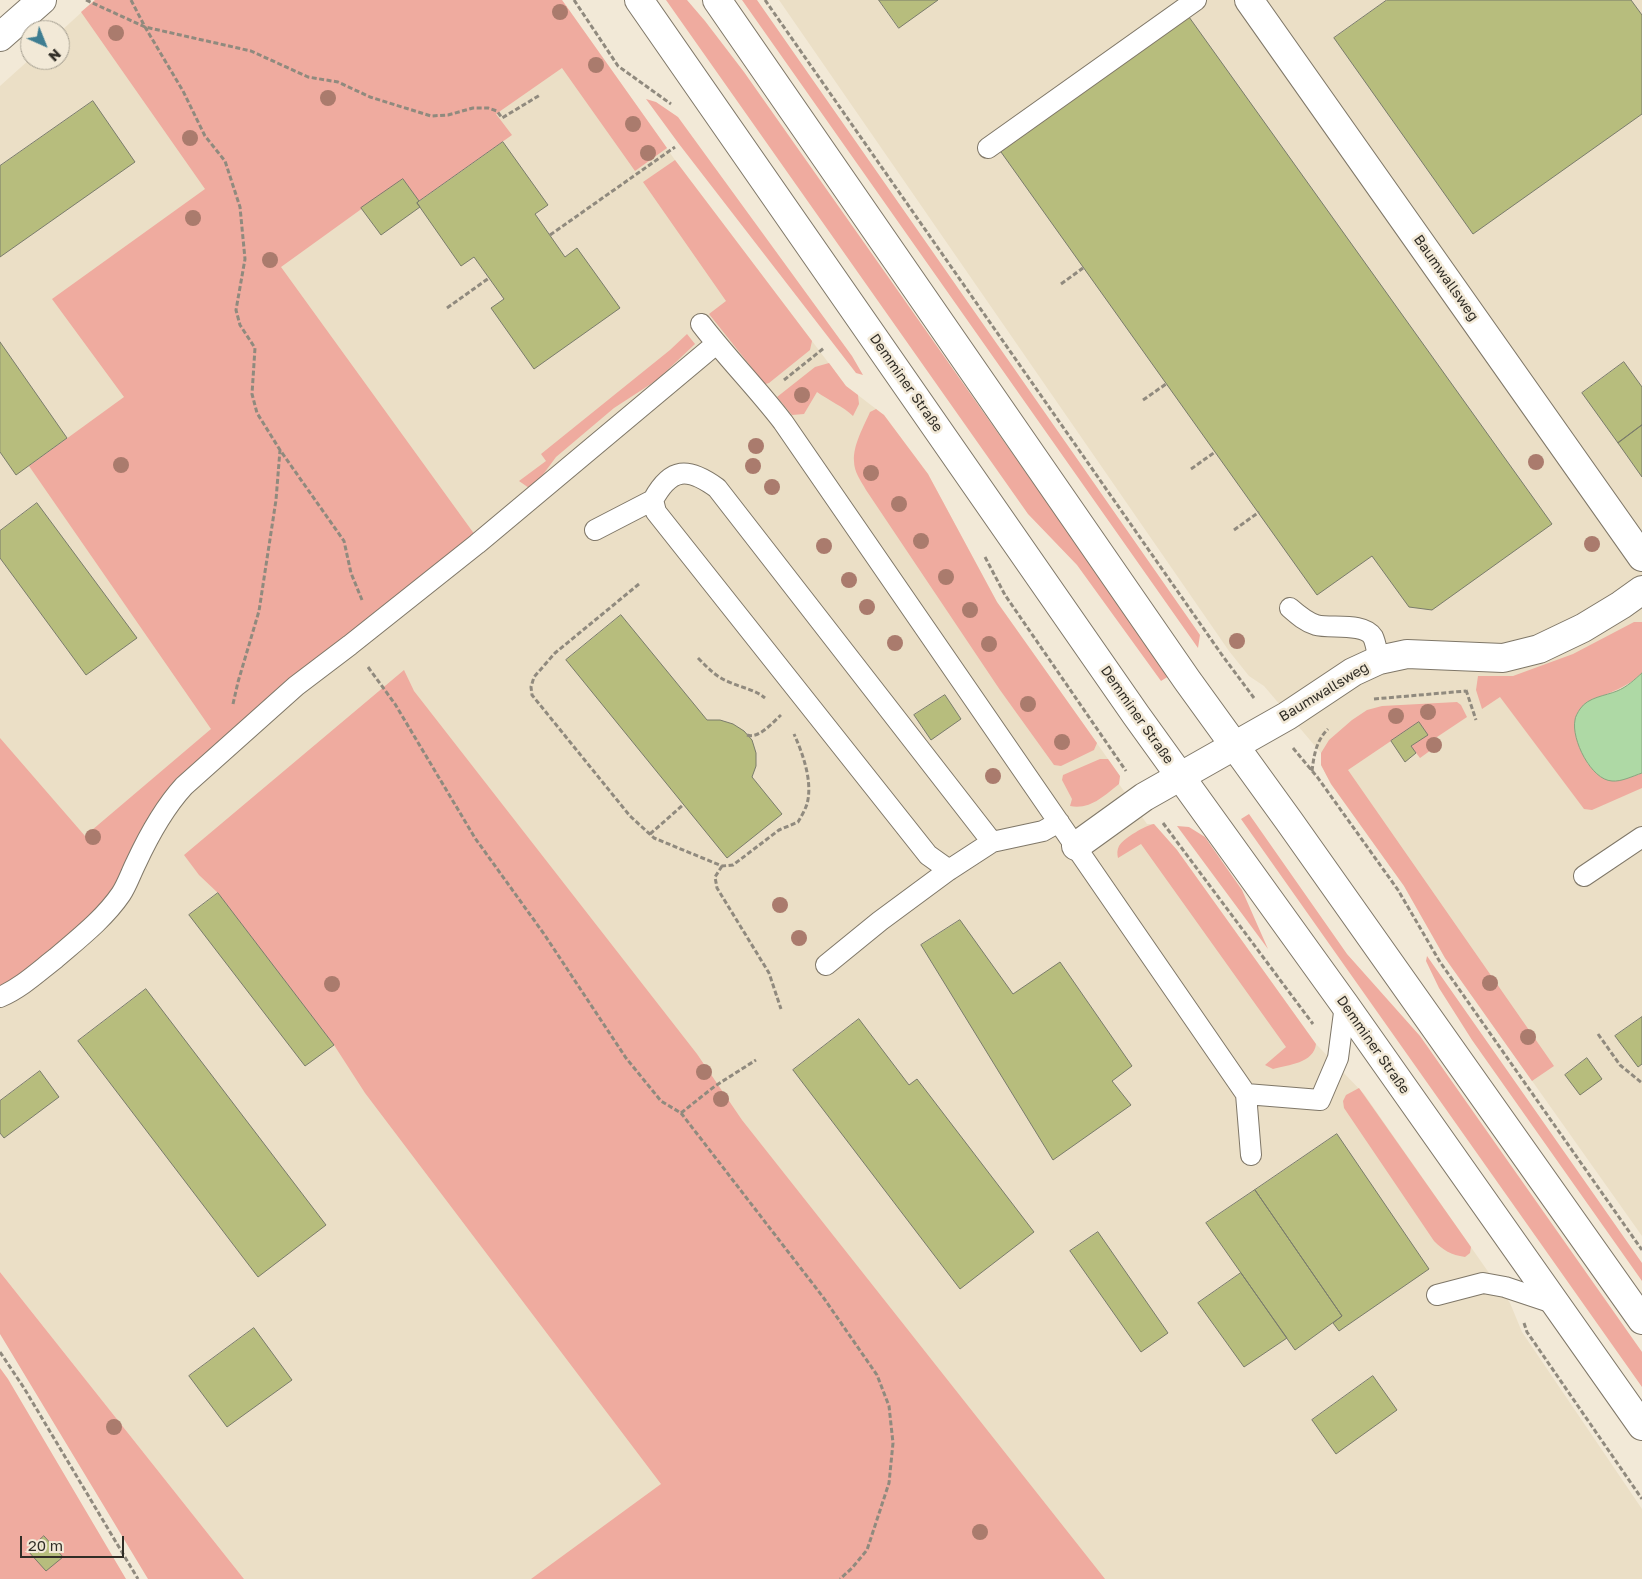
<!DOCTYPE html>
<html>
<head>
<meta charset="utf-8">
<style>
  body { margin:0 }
  #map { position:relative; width:1642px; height:1579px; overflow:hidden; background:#f2e9d7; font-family:"Golos Text",sans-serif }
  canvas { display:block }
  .north { position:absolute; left:20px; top:20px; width:50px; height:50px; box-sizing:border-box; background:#f2e9d7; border:1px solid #a49e90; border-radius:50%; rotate:136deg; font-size:14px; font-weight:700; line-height:20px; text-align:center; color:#302d26 }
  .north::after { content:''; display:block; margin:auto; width:18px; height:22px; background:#3e7d91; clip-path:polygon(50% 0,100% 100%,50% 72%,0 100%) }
  .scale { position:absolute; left:20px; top:1536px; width:104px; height:22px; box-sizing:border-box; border:2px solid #302d26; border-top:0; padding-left:6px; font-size:15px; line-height:18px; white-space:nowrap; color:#302d26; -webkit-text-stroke:4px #f2e9d7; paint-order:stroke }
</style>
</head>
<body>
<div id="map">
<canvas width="1642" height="1579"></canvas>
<div class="north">N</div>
<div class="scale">20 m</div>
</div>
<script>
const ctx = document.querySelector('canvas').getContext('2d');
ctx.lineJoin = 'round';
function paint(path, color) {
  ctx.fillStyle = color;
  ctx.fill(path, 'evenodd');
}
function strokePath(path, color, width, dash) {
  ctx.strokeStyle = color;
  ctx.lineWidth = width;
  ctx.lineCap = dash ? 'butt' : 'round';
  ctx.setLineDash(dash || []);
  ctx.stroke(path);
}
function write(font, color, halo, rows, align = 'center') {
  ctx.font = font + ' "Golos Text",sans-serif';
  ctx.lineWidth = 5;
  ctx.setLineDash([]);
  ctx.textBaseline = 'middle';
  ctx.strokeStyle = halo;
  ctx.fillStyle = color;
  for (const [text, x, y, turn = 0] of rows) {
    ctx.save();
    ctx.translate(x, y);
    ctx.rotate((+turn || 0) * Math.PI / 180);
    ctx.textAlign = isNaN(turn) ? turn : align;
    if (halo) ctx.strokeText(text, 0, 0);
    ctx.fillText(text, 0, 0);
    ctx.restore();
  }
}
paint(new Path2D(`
  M95 0H562L675 160 846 386 884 415 928 474 997 602 1120 776 1119 784 1147 824H1154L1177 850 1316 1044 1364 1094 1510 1303 1522 1332 1642 1509V1579H244L0 1272V86L30 59 60 60V32Z
  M779 0H1642V1236L1445 958 1404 886 1331 784 1321 765V753L1264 686 1249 676 1229 651Z`), '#ebdfc6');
paint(new Path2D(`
  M95 0H562L667 148 635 171 562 68 496 114 512 135 419 201 403 179 281 267 475 535 221 742 97 911 75 933 0 990V738L85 836 211 729 29 466 124 397 52 299 205 189 81 12Z
  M666 0H687L705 21 744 72 1169 676 1161 681 1077 565 1028 514Z
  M742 0H757L1200 635 1198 648Z
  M646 99 656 102 678 117 852 356 863 375 856 373 679 144Z
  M675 160 812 341 810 350 769 383 762 385 752 368 709 314 726 301 643 182Z
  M687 334 695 344 657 380 614 408 556 457 539 480 529 488 519 481 546 461 541 454 670 350Z
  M829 363 846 386 858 395 859 404 853 416C844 407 828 400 817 392L804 414 792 415 777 397 815 367Z
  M876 409 884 415 928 474 997 602 1097 743 1094 750 1061 766 1054 765 1000 690 866 490C861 481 854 472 854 461 853 445 864 426 870 412Z
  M1634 622H1642V673C1627 687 1611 693 1592 699L1587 763C1608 785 1615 783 1642 773V788L1592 810 1584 809 1500 697 1482 709 1476 690 1478 676H1513L1573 654Z
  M404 670 414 691 697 1054 742 1120 1105 1579H531L661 1484 365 1093 334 1045 218 893 199 875 184 855Z
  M1457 702 1461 705 1467 717 1434 739 1438 745 1420 758 1411 746 1428 735 1419 722 1348 770 1554 1066 1532 1081 1445 958 1404 886 1331 784 1321 765V753L1329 740 1352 720 1367 710 1382 706Z
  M1100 759H1108L1120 776 1119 784C1104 796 1090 810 1070 806L1072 799 1062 780 1063 775Z
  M1249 814 1347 954 1420 1036 1642 1352V1387L1241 819Z
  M1154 824 1177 850 1316 1044C1314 1063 1288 1065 1273 1069L1265 1065 1286 1047 1141 844 1118 858C1117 854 1117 850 1119 846 1124 838 1146 825 1154 824Z
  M1177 826 1189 827 1205 837 1242 890 1268 949Z
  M1427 956 1642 1263V1281L1472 1040 1439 988 1426 961Z
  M1359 1088 1471 1247 1470 1253 1465 1257C1451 1255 1443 1250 1434 1241L1344 1108 1343 1101 1346 1095Z
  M0 1272 244 1579H148L0 1334Z
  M0 1368 8 1379 126 1579H0Z`), '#efab9f');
const water = new Path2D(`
  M1642 673V773C1633 776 1621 782 1612 781 1591 780 1571 739 1575 720 1575 717 1578 712 1580 709 1588 697 1605 696 1617 691 1627 687 1634 680 1642 673Z`);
paint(water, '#aed9a5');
strokePath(water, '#88a57f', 1);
const building = new Path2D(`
  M879 0H938L899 28Z
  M1387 0H1631L1642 15V114L1473 234 1334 38Z
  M1189 17 1552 524 1432 610 1409 607 1372 556 1317 595 1001 152Z
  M93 101 135 162 0 257V166Z
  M503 142 548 205 535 214 565 257 577 248 620 308 534 369 491 308 504 299 474 257 461 266 417 203Z
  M403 179 419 201 417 203 420 207 381 235 361 208Z
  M0 342 67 438 16 475 0 452Z
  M1624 362 1642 387V425L1618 443 1582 393Z
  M1642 425V477L1618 443Z
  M37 503 137 638 86 675 0 558V531Z
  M621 615 707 720H720L733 724 744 731 752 740 756 753V766L752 777 782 814 727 858 566 660Z
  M945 695 961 719 931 740 914 715Z
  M1419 722 1428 735 1411 746 1416 753 1405 762 1391 741Z
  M218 893 334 1045 305 1066 189 915Z
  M960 920 1013 994 1060 962 1132 1066 1112 1081 1131 1105 1053 1160 921 945Z
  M146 989 326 1225 258 1277 78 1041Z
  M1642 1017V1064L1638 1067 1615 1036Z
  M859 1019 909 1085 917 1079 1034 1232 960 1289 793 1070Z
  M1587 1058 1602 1079 1580 1095 1565 1075Z
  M40 1071 59 1097 4 1138 0 1133V1101Z
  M1337 1134 1429 1269 1339 1331 1333 1323 1342 1316 1255 1190Z
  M1255 1190 1342 1316 1295 1350 1206 1223Z
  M1098 1232 1168 1333 1141 1352 1070 1251Z
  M1241 1273 1287 1338 1244 1367 1198 1303Z
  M254 1328 292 1380 227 1427 189 1376Z
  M1373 1376 1397 1410 1336 1454 1312 1420Z
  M44 1536 63 1557 46 1571 28 1551Z`);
paint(building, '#b7bd7d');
strokePath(building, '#7a7c6b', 1);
const service = new Path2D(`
  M988 148 1196 0
  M701 324C727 358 757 388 783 422L1246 1094 1251 1155
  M595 530 653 500
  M1290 608C1298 615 1306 622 1316 625 1330 629 1364 622 1373 637 1376 643 1377 653 1379 660
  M949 870 928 855 656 512 653 500C671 467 688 467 717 488L992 842
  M1584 876 1642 837
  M826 965 880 921 949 870 992 842 1043 831 1059 822
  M0 997C21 988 38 972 56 958 78 939 104 919 121 894 127 885 131 873 136 863 149 835 163 809 184 786L296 686 350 645 477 544 716 344
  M1246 1094 1320 1100 1338 1058 1345 1005
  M1437 1295 1483 1283 1505 1287 1556 1304`);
const minor = new Path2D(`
  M1249 0 1642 557
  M0 37 42 0
  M1076 846 1144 797 1287 716 1353 672 1379 660 1407 654 1503 658 1539 649 1583 628 1621 605 1642 590`);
const secondary = new Path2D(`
  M639 0 1136 715 1345 1005 1642 1426
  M717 0 1187 680 1289 821 1642 1320`);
strokePath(service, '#7f7768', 22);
strokePath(minor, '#7f7768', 30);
strokePath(secondary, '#7f7768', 30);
strokePath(new Path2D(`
  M86 0 145 27 251 51 308 77 338 82 370 97 431 116 448 115 473 108H488L497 111 502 118 540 95
  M131 0 145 27 183 91 205 136 225 161 240 207 245 259 236 310 240 325 255 348 252 394 257 413 280 450 344 541 351 573 362 600
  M574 0 618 66 671 104
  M765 0 1222 655 1254 698
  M550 235 675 147
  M1061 284 1083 268
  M447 308 489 278
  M784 380 824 348
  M1143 400 1166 384
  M1191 469 1215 452
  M1234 530 1259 512
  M985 557 1005 595 1126 771
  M639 584 555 653 534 677 531 687 532 695 630 816 654 838 722 866 733 865 779 830 798 822C801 817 805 810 807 804 813 782 803 754 794 734
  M698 658C708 668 716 677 729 682 742 688 754 689 765 698
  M368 667 395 704 475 838 544 934 626 1058 661 1101 681 1113 823 1297 877 1375 889 1406 893 1443 889 1483 867 1550 852 1568 840 1579
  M1466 690 1476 720
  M1374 699 1466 691
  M233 704 238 682 259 611 276 500 280 450
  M747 735C759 739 772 723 781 715
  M1293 748 1318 778 1398 890 1440 962 1642 1250
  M1312 771C1314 755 1316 741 1328 729
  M1163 823 1313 1024
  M650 834 683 805
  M722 866 715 877 717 888 769 973 781 1009
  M1598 1034 1620 1065 1642 1083
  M681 1113 715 1086 756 1060
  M1524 1323 1527 1332 1642 1499
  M0 1352 24 1388 138 1579`), '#908a7e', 3, [5, 2.5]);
strokePath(service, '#fff', 20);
strokePath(minor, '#fff', 28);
strokePath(secondary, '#fff', 28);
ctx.fillStyle = '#aa7b6d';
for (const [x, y] of [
  [560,12],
  [116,33],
  [596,65],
  [328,98],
  [633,124],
  [190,138],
  [648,153],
  [193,218],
  [270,260],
  [802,395],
  [756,446],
  [1536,462],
  [121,465],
  [753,466],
  [871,473],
  [772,487],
  [899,504],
  [921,541],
  [1592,544],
  [824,546],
  [946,577],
  [849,580],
  [867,607],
  [970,610],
  [1237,641],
  [895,643],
  [989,644],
  [1028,704],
  [1428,712],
  [1396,716],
  [1062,742],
  [1434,745],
  [993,776],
  [93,837],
  [780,905],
  [799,938],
  [1490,983],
  [332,984],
  [1528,1037],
  [704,1072],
  [721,1099],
  [114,1427],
  [980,1532]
]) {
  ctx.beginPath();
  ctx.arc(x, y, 8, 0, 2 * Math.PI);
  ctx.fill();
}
write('14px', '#302d26', '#f2e9d7', [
  ["Baumwallsweg",1446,278,55],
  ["Demminer Straße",906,383,55],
  ["Baumwallsweg",1324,692,-31],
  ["Demminer Straße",1137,715,55],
  ["Demminer Straße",1373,1045,55]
]);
</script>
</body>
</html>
